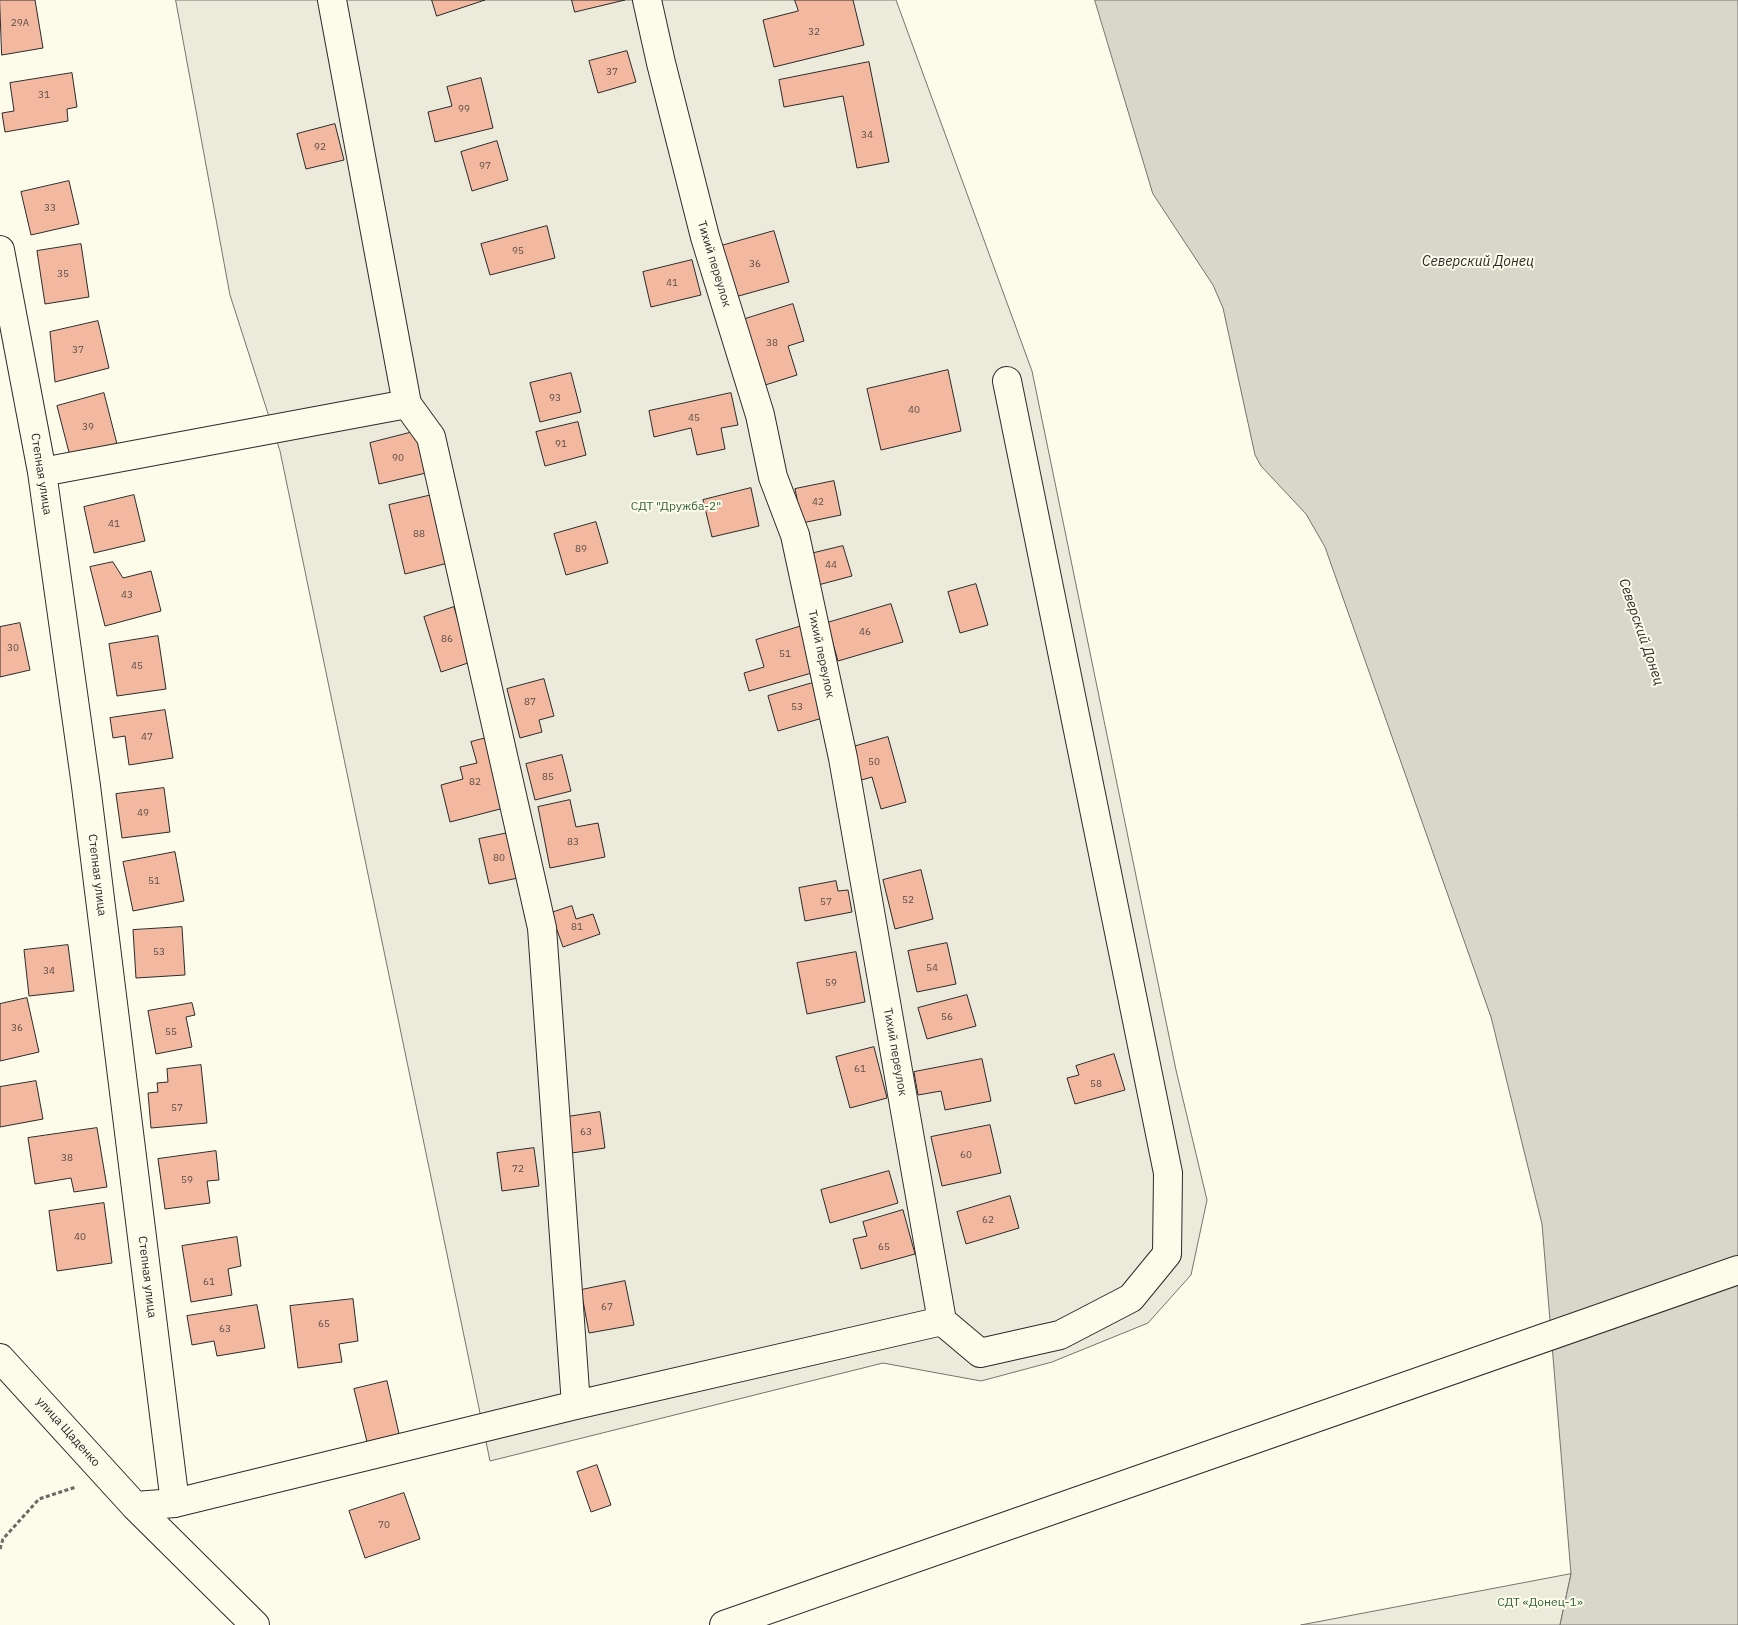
<!DOCTYPE html>
<html>
<head>
<meta charset="utf-8">
<style>
  body { margin:0 }
  canvas { display:block; background:#fdfbea }
</style>
</head>
<body>
<canvas width="1738" height="1625"></canvas>
<script>
const ctx = document.querySelector('canvas').getContext('2d');
ctx.lineJoin = 'round';
function paint(path, color) {
  ctx.fillStyle = color;
  ctx.fill(path, 'evenodd');
}
function strokePath(path, color, width, dash) {
  ctx.strokeStyle = color;
  ctx.lineWidth = width;
  ctx.lineCap = dash ? 'butt' : 'round';
  ctx.setLineDash(dash || []);
  ctx.stroke(path);
}
function write(font, color, halo, rows, align = 'center') {
  ctx.font = font + ' "IBM Plex Sans",sans-serif';
  ctx.lineWidth = 4;
  ctx.setLineDash([]);
  ctx.textBaseline = 'middle';
  ctx.strokeStyle = halo;
  ctx.fillStyle = color;
  for (const [text, x, y, turn = 0] of rows) {
    ctx.save();
    ctx.translate(x, y);
    ctx.rotate((+turn || 0) * Math.PI / 180);
    ctx.textAlign = isNaN(turn) ? turn : align;
    if (halo) ctx.strokeText(text, 0, 0);
    ctx.fillText(text, 0, 0);
    ctx.restore();
  }
}
const green = new Path2D(`
  M176 0H896L1032 371 1176 1070 1207 1200 1191 1275 1148 1323 1052 1362 981 1381 883 1363 490 1461 280 451 230 295Z
  M1571 1574 1560 1625H1301Z`);
paint(green, '#ecebdb');
strokePath(green, '#74746e', 1);
const water = new Path2D(`
  M1095 0H1738V1625H1560L1571 1574 1542 1224 1491 1017 1325 547 1306 514 1261 466 1255 455 1223 308 1213 285 1153 194Z`);
paint(water, '#d8d7c9');
strokePath(water, '#74746e', 1);
const building = new Path2D(`
  M0 0H35L43 48 2 55Z
  M432 0H485L437 16Z
  M572 0H625L575 12Z
  M795 0H853L864 45 774 67 763 20 798 11Z
  M627 51 636 82 598 93 589 61Z
  M869 62 889 162 857 168 843 96 784 107 779 80Z
  M72 73 77 107 67 109 68 121 5 132 2 113 14 111 10 83Z
  M481 78 493 128 435 142 428 112 452 106 447 87Z
  M335 124 344 160 306 169 297 134Z
  M497 141 508 180 472 191 461 152Z
  M69 181 79 224 31 235 21 192Z
  M547 226 555 258 490 275 481 244Z
  M774 231 789 282 735 297 721 246Z
  M81 244 89 297 45 304 37 251Z
  M692 260 701 295 651 307 643 272Z
  M793 304 804 341 788 346 797 375 762 386 742 320Z
  M98 321 109 368 55 382 50 332Z
  M948 370 961 431 881 450 867 389Z
  M571 373 581 412 540 422 530 383Z
  M104 393 118 448 71 460 57 406Z
  M731 393 738 425 721 428 725 449 697 455 691 428 654 437 649 411Z
  M578 422 586 455 545 466 536 432Z
  M417 431 426 473 379 484 370 443Z
  M834 481 841 515 802 523 795 489Z
  M751 488 759 526 712 537 703 500Z
  M134 495 145 541 94 553 84 507Z
  M432 495 448 563 405 574 389 505Z
  M596 522 608 563 566 575 554 534Z
  M843 546 852 576 818 585 810 554Z
  M113 562 123 578 151 571 161 611 105 626 90 567Z
  M976 584 988 625 960 633 948 592Z
  M891 604 903 642 838 661 827 623Z
  M454 607 471 662 441 672 424 617Z
  M20 623 30 670 0 677V627Z
  M802 626 815 672 749 691 744 673 764 667 756 640Z
  M158 636 166 689 117 696 109 644Z
  M544 679 554 716 539 720 542 732 520 738 507 689Z
  M816 682 826 717 778 731 768 696Z
  M165 710 173 758 129 765 125 736 113 738 110 718Z
  M888 737 906 802 881 809 872 777 858 781 849 748Z
  M486 738 504 808 450 822 441 785 463 779 460 767 477 763 471 742Z
  M562 755 571 791 535 800 526 764Z
  M164 788 170 832 122 838 116 794Z
  M570 800 576 827 598 823 605 857 550 868 538 807Z
  M508 833 518 878 489 884 479 839Z
  M175 852 184 901 133 911 123 862Z
  M921 870 933 919 895 929 883 880Z
  M836 881 838 891 848 890 852 912 805 921 799 888Z
  M572 906 576 919 593 914 600 934 563 947 551 913Z
  M182 927 185 975 136 978 133 930Z
  M947 943 956 984 917 992 908 951Z
  M68 945 74 991 29 996 24 950Z
  M856 952 865 1002 807 1014 797 963Z
  M967 995 976 1026 927 1039 918 1008Z
  M27 998 39 1052 0 1061V1004Z
  M192 1003 195 1015 186 1017 192 1047 156 1054 148 1011Z
  M874 1047 887 1098 850 1108 836 1057Z
  M1114 1054 1125 1090 1075 1104 1067 1078 1079 1075 1076 1066Z
  M982 1059 991 1101 945 1110 941 1091 918 1095 914 1072Z
  M201 1065 207 1123 151 1128 148 1093 158 1092 157 1083 168 1082 167 1069Z
  M36 1081 43 1119 0 1127V1087Z
  M600 1112 605 1148 572 1153 567 1117Z
  M990 1125 1001 1173 942 1186 931 1137Z
  M97 1128 107 1187 74 1192 71 1178 35 1184 28 1138Z
  M534 1148 539 1186 502 1191 497 1153Z
  M216 1151 219 1180 207 1181 210 1203 165 1209 158 1159Z
  M889 1171 898 1203 830 1223 821 1190Z
  M1010 1196 1019 1228 966 1244 957 1212Z
  M104 1203 112 1263 57 1271 49 1211Z
  M903 1210 915 1254 861 1269 853 1239 867 1236 863 1222Z
  M237 1237 241 1266 228 1269 232 1295 191 1302 182 1246Z
  M625 1281 634 1325 589 1333 581 1290Z
  M353 1299 358 1341 339 1344 342 1362 298 1368 290 1306Z
  M257 1305 265 1348 217 1356 214 1341 192 1345 187 1316Z
  M387 1381 400 1438 368 1446 354 1389Z
  M597 1465 611 1505 591 1512 577 1472Z
  M404 1493 420 1539 365 1558 349 1511Z`);
paint(building, '#f2b8a0');
strokePath(building, '#2b2b2b', 1);
const minor = new Path2D(`
  M332 0 407 404 431 437 542 928 576 1405
  M647 0 661 63 705 237 760 415 773 477 795 535 843 758 942 1321
  M0 250 42 472 86 786 175 1503
  M42 472 407 404
  M942 1321 980 1353 1060 1335 1131 1298 1167 1254 1168 1173 1007 381
  M0 1358 135 1506 255 1625
  M135 1506 175 1503 576 1405 942 1321`);
const highway = new Path2D(`
  M724 1625 1738 1270`);
strokePath(minor, '#2b2b2b', 30);
strokePath(highway, '#2b2b2b', 30);
strokePath(new Path2D(`
  M0 1549 3 1539 39 1499 76 1487`), '#6a6964', 3, [4, 2.5]);
strokePath(minor, '#fdfbea', 28);
strokePath(highway, '#fdfbea', 28);
write('10px', '#5d4e48', null, [
  ["29А",20,23],
  ["32",814,32],
  ["37",612,72],
  ["31",44,95],
  ["99",464,109],
  ["34",867,135],
  ["92",320,147],
  ["97",485,166],
  ["33",50,208],
  ["95",518,251],
  ["36",755,264],
  ["35",63,274],
  ["41",672,283],
  ["38",772,343],
  ["37",78,350],
  ["93",555,398],
  ["40",914,410],
  ["45",694,418],
  ["39",88,427],
  ["91",561,444],
  ["90",398,458],
  ["42",818,502],
  ["41",114,524],
  ["88",419,534],
  ["89",581,549],
  ["44",831,565],
  ["43",127,595],
  ["46",865,632],
  ["86",447,639],
  ["30",13,648],
  ["51",785,654],
  ["45",137,666],
  ["87",530,702],
  ["53",797,707],
  ["47",147,737],
  ["50",874,762],
  ["85",548,777],
  ["82",475,782],
  ["49",143,813],
  ["83",573,842],
  ["80",499,858],
  ["51",154,881],
  ["52",908,900],
  ["57",826,902],
  ["81",577,927],
  ["53",159,952],
  ["54",932,968],
  ["34",49,971],
  ["59",831,983],
  ["56",947,1017],
  ["36",17,1028],
  ["55",171,1032],
  ["61",860,1069],
  ["58",1096,1084],
  ["57",177,1108],
  ["63",586,1132],
  ["60",966,1155],
  ["38",67,1158],
  ["72",518,1169],
  ["59",187,1180],
  ["62",988,1220],
  ["40",80,1237],
  ["65",884,1247],
  ["61",209,1282],
  ["67",607,1307],
  ["65",324,1324],
  ["63",225,1329],
  ["70",384,1525]
]);
write('12px', '#2b2b2b', '#fdfbea', [
  ["Тихий переулок",714,264,73],
  ["Степная улица",41,474,81],
  ["Тихий переулок",821,654,78],
  ["Степная улица",97,875,83],
  ["Тихий переулок",895,1052,80],
  ["Степная улица",147,1277,83],
  ["улица Щаденко",68,1432,48]
]);
write('12px', '#34623c', '#fdfbea', [
  ["СДТ \"Дружба-2\"",676,507],
  ["СДТ «Донец-1»",1540,1603]
]);
write('italic 14px', '#2b2b2b', '#fdfbea', [
  ["Северский Донец",1478,262],
  ["Северский Донец",1641,632,71]
]);
</script>
</body>
</html>
